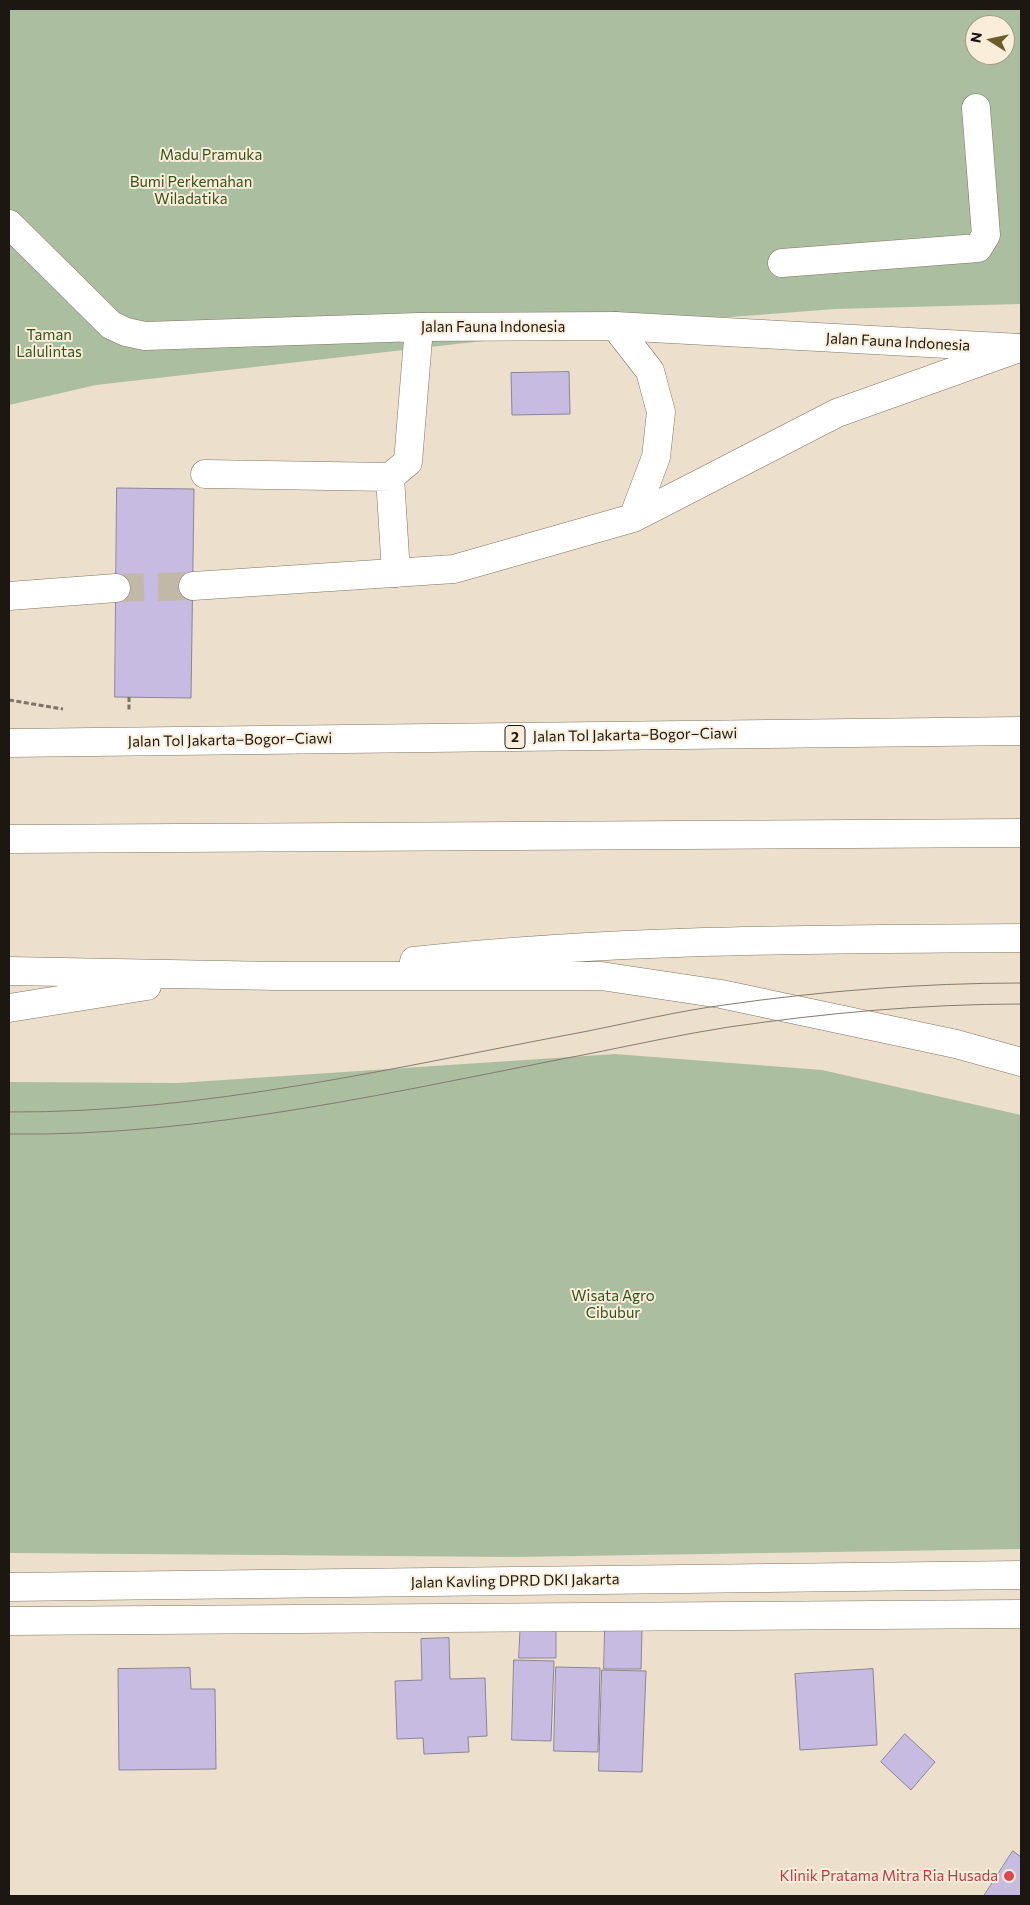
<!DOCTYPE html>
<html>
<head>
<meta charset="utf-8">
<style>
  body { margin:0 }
  #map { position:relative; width:1030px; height:1905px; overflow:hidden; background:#ece0cc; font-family:Commissioner,sans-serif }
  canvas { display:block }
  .frame { position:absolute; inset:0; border:10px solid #1c1811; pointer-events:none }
  .north { position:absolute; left:965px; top:15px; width:50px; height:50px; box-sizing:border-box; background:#faedd9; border:1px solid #a19889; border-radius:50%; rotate:280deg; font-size:14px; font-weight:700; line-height:20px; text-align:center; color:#1c1811 }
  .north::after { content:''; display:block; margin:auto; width:18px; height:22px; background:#6c5c29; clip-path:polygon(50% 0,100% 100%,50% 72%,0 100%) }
</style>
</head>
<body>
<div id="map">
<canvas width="1030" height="1905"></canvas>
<div class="frame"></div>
<div class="north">N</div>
</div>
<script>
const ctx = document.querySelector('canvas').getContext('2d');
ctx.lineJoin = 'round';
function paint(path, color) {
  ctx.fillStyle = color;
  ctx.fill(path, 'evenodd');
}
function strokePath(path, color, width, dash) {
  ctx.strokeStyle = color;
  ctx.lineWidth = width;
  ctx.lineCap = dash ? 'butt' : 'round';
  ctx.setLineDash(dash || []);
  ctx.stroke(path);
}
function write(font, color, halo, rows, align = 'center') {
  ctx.font = font + ' Commissioner,sans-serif';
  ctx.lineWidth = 4;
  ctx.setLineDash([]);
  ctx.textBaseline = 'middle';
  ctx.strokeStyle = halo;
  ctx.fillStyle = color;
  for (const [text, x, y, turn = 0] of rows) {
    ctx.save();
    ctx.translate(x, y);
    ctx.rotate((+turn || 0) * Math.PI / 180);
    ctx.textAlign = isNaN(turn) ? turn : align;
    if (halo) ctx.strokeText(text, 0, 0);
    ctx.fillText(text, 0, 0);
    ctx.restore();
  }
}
paint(new Path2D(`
  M9 9H1021V304L835 309 615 326 96 385 9 405ZM975 25H1005V55H975Z
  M615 1054 822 1070 1021 1115V1549L514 1557 9 1553V1082L178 1083Z`), '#acbea0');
const building = new Path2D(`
  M569 372 570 414 512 415 511 373Z
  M117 488 194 489 191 698 115 697Z
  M521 1619 556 1620V1658H519Z
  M605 1629H642L641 1669H604Z
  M449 1638 450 1679 485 1678 487 1736 468 1737 469 1752 424 1754 423 1738 397 1739 395 1681 422 1680 421 1639Z
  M514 1660 554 1661 551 1741 512 1740Z
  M556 1667 600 1668 598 1752 554 1751Z
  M190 1668 191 1689H215L216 1769 119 1770 118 1669Z
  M873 1669 877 1745 800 1750 795 1674Z
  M602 1670 646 1671 642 1772 599 1771Z
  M905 1734 935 1762 911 1790 881 1762Z
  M1013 1851 1021 1857V1896H984Z`);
paint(building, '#c7bbe2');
strokePath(building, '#8a8497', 1);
strokePath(new Path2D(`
  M116 588 193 586`), '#c2b8a7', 28, [28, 14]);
const minor = new Path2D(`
  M9 224 111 325 126 332 145 336 419 327 615 326 1020 348
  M782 263 978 248 986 235 976 108
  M205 474 390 477 408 462 419 327
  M390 477 396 573
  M9 1587 1021 1575
  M9 1621 1021 1614`);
const highway = new Path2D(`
  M615 326 650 371 661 412 656 457 633 518
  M193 586 454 569 633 518 837 413 1019 348
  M9 596 116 588
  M9 743 1021 731
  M9 839 1021 833
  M414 961C615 939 818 939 1021 938
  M9 971 276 976H601L721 994 956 1044 1021 1062
  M9 1008 147 986`);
strokePath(minor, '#7f7463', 29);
strokePath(highway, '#7f7463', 29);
strokePath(new Path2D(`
  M129 697V711
  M9 700 63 709`), '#7c7467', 3, [5, 2.5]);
strokePath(minor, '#fff', 28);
strokePath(highway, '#fff', 28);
strokePath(new Path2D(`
  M9 1112C205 1113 396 1067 588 1031 633 1022 679 1011 724 1005 822 991 922 983 1021 983
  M9 1134C206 1137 400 1090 593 1053 638 1044 684 1034 729 1027 826 1013 924 1004 1021 1004`), '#837b6e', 1);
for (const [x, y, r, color] of [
  [1009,1876,6,"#e0444e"]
]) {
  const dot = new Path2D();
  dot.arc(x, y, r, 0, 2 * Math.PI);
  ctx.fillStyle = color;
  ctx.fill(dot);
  strokePath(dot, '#faedd9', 2);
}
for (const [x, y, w] of [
  [515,737,20]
]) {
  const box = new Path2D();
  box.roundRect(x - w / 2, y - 11.5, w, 23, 4);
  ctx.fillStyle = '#faedd9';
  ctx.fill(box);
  strokePath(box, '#1c1811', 1);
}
write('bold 14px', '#1c1811', null, [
  ["2",515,737]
]);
write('15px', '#34511c', '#faedd9', [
  ["Madu Pramuka",211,155],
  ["Bumi Perkemahan",191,182],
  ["Wiladatika",191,199],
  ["Taman",49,335],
  ["Lalulintas",49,352],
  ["Wisata Agro",613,1296],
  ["Cibubur",613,1313]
]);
write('15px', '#1c1811', '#faedd9', [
  ["Jalan Fauna Indonesia",493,327],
  ["Jalan Fauna Indonesia",898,342,3],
  ["Jalan Tol Jakarta–Bogor–Ciawi",635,735,-1],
  ["Jalan Tol Jakarta–Bogor–Ciawi",230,740,-1],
  ["Jalan Kavling DPRD DKI Jakarta",515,1581,-1]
]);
write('15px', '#be3a42', '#faedd9', [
  ["Klinik Pratama Mitra Ria Husada",998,1876]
], 'right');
</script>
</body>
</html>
